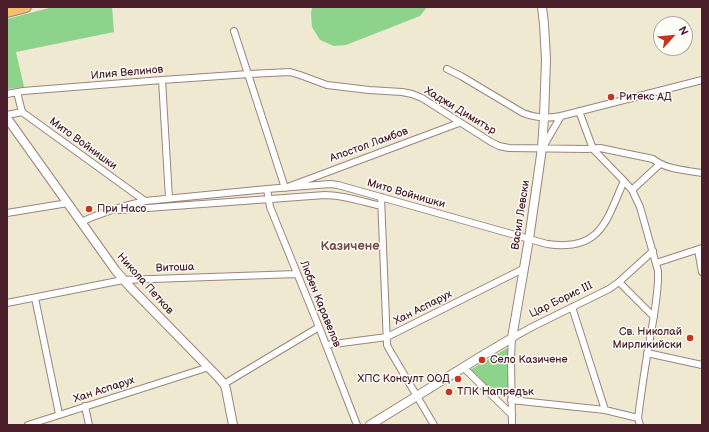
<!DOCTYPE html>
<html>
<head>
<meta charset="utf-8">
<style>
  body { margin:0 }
  #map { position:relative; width:709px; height:432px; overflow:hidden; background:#eee9d0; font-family:"Balsamiq Sans",sans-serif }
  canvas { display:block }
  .frame { position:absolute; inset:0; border:8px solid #4a1f2b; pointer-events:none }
  .north { position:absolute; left:653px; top:16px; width:40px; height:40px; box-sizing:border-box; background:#fdfcf7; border:1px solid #b5a4a5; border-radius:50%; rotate:63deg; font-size:11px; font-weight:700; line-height:16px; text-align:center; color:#4a1f2b }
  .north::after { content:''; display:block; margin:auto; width:14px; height:18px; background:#c8321e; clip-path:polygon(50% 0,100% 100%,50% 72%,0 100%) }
</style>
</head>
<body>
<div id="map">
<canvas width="709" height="432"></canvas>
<div class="frame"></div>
<div class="north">N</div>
</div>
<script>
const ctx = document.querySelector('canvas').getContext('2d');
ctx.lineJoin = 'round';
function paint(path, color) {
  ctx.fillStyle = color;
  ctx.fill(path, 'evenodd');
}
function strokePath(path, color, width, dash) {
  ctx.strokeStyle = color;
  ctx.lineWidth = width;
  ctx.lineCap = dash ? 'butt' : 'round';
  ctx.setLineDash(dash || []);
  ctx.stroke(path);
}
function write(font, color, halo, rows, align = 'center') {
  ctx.font = font + ' "Balsamiq Sans",sans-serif';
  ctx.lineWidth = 3;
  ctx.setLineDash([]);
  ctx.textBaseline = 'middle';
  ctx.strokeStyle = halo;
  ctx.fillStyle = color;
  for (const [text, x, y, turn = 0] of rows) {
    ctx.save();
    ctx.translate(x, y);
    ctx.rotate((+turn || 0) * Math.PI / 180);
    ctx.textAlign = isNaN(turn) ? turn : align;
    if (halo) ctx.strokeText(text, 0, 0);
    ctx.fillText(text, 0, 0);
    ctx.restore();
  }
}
paint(new Path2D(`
  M53 7H112L114 32 16 52 24 87 7 89V19Z
  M312 7H427L420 16 346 45 334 46 320 40 312 27 311 14Z
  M509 347 508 397 497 396 470 370Z`), '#8ed38c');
const minor = new Path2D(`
  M234 31 285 188 459 123
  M447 69 461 76 523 113C536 118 547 119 561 116L702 80
  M162 80 169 198
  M17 92 22 112
  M7 94 23 91 162 80 249 74 290 72 300 75 327 85 369 90 402 92 412 94 422 98 491 142 499 146 509 148 587 149 600 148 605 149 653 159C667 170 685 170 702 173
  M579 111 593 149 624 181 632 190 640 207 658 271C659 296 652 325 648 350 644 373 641 395 638 418L640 425
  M7 115 22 112 145 201
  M543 147 561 116
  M267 189 270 207 319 327 357 425
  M632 190 660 164
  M381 197 387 345 389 349 434 425
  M120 210 325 195C344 195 363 202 381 206
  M7 213 68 203
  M81 222C102 212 123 206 145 201L267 189 330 184 338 185 547 244C601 252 606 221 624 181
  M698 250 702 272
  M656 263 702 248
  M619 282 654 317
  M35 298 59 414
  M7 303 123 280 297 274
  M572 307 605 410
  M326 345 387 337 523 269
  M647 353 702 365
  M463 367 512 415
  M224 384 319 327
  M511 400 605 410 638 418
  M85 406 89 425
  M28 425 209 367
  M512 425 511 358 512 338 532 327 609 289 619 282 653 251`);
const tertiary = new Path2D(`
  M7 118 116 271 131 288 218 377 224 384 226 389 233 425
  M370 425 480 357 512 338 529 239 542 148 544 118 546 59 544 24 542 7`);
const trunk = new Path2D(`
  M7 12 26 7`);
strokePath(minor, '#9c847e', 8);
strokePath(tertiary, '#9c847e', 10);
strokePath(trunk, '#9c847e', 12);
strokePath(minor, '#fff', 6);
strokePath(tertiary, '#fff', 8);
strokePath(trunk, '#f6c06b', 10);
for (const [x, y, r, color] of [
  [611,97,4,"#c8321e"],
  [89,209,4,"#c8321e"],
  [690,338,4,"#c8321e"],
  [482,360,4,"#c8321e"],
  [458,379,4,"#c8321e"],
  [449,392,4,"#c8321e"]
]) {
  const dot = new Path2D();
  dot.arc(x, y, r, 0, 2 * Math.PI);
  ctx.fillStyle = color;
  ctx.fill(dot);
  strokePath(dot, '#fdfcf7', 1.5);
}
write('11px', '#4a1f2b', '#fdfcf7', [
  ["Илия Велинов",127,73,-5],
  ["Хаджи Димитър",460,111,31],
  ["Мито Войнишки",83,144,36],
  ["Апостол Ламбов",369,145,-20],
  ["Мито Войнишки",406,194,16],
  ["Васил Левски",521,215,-81],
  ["Витоша",175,268,-2],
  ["Никола Петков",145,284,48],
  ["Цар Борис III",561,300,-26],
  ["Любен Каравелов",320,304,68],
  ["Хан Аспарух",423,308,-27],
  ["Хан Аспарух",104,390,-18]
]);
write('11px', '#4a1f2b', '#fdfcf7', [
  ["Ритекс АД",619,97],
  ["При Насо",97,209],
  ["Св. Николай",682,332,"right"],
  ["Мирликийски",682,345,"right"],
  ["Село Казичене",490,360],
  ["ХПС Консулт ООД",450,379,"right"],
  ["ТПК Напредък",457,392]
], 'left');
write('bold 13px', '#7c4f48', '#fdfcf7', [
  ["Казичене",350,247]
]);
</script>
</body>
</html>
